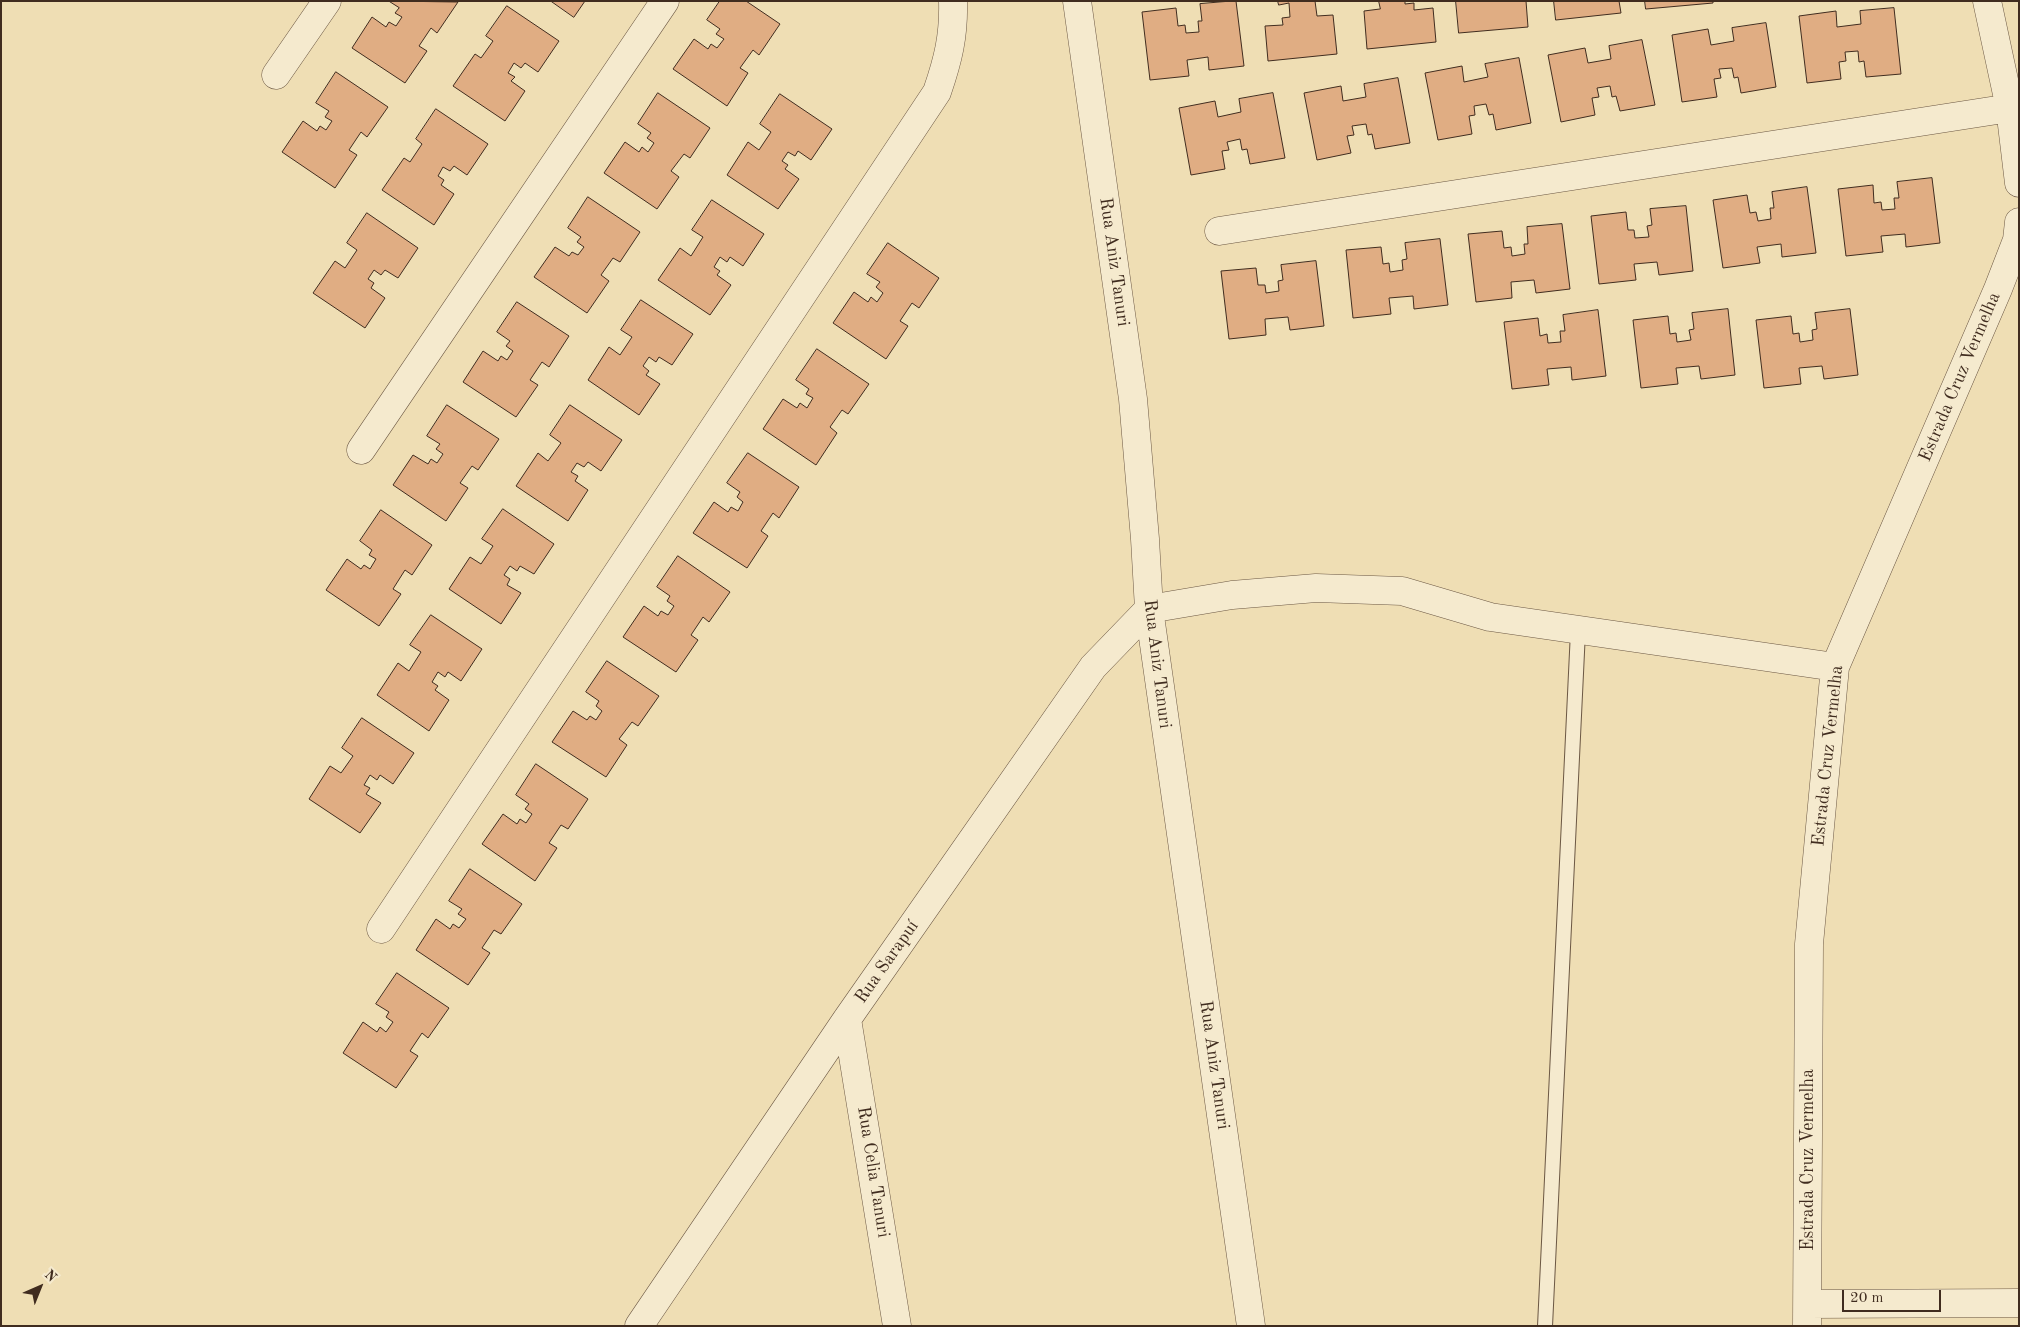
<!DOCTYPE html>
<html>
<head>
<meta charset="utf-8">
<style>
  body { margin:0 }
  #map { position:relative; width:2020px; height:1327px; overflow:hidden; background:#efdeb4; font-family:"Old Standard TT",serif }
  canvas { display:block }
  .frame { position:absolute; inset:0; border:2px solid #402c1f; pointer-events:none }
  .north { position:absolute; left:15px; top:1262px; width:50px; height:50px; -webkit-text-stroke:4px #f5eace; paint-order:stroke; rotate:44deg; font-size:14px; font-weight:700; line-height:20px; text-align:center; color:#402c1f }
  .north::after { content:''; display:block; margin:auto; width:18px; height:22px; background:#402c1f; clip-path:polygon(50% 0,100% 100%,50% 72%,0 100%) }
  .scale { position:absolute; left:1842px; top:1290px; width:99px; height:22px; box-sizing:border-box; border:2px solid #402c1f; border-top:0; padding-left:6px; font-size:15px; line-height:18px; white-space:nowrap; color:#402c1f; -webkit-text-stroke:4px #f5eace; paint-order:stroke }
</style>
</head>
<body>
<div id="map">
<canvas width="2020" height="1327"></canvas>
<div class="frame"></div>
<div class="north">N</div>
<div class="scale">20 m</div>
</div>
<script>
const ctx = document.querySelector('canvas').getContext('2d');
ctx.lineJoin = 'round';
function paint(path, color) {
  ctx.fillStyle = color;
  ctx.fill(path, 'evenodd');
}
function strokePath(path, color, width, dash) {
  ctx.strokeStyle = color;
  ctx.lineWidth = width;
  ctx.lineCap = dash ? 'butt' : 'round';
  ctx.setLineDash(dash || []);
  ctx.stroke(path);
}
function write(font, color, halo, rows, align = 'center') {
  ctx.font = font + ' "Old Standard TT",serif';
  ctx.lineWidth = 4;
  ctx.setLineDash([]);
  ctx.textBaseline = 'middle';
  ctx.strokeStyle = halo;
  ctx.fillStyle = color;
  for (const [text, x, y, turn = 0] of rows) {
    ctx.save();
    ctx.translate(x, y);
    ctx.rotate((+turn || 0) * Math.PI / 180);
    ctx.textAlign = isNaN(turn) ? turn : align;
    if (halo) ctx.strokeText(text, 0, 0);
    ctx.fillText(text, 0, 0);
    ctx.restore();
  }
}
const building = new Path2D(`
  M389 1 458 2 437 33 431 28 419 46 427 51 405 83 352 48 372 17 386 27 389 22 396 26 402 17 395 13 399 8Z
  M551 1H585L574 17Z
  M720 1H746L780 24 759 55 753 50 740 68 748 73 727 106 673 69 694 39 708 49 711 44 717 48 724 39 716 34 720 29 707 20Z
  M1236 1 1244 66 1209 70 1208 57 1187 60 1189 76 1150 80 1142 12 1176 8 1178 26 1185 25 1186 33 1199 32 1198 21H1202L1200 4Z
  M1278 1H1315L1317 16 1333 15 1337 54 1268 61 1265 26 1283 25 1282 18 1290 17 1289 3 1279 5Z
  M1379 1H1405V4L1414 3V10L1433 8 1436 42 1367 49 1364 11 1380 9Z
  M1456 1H1526L1528 27 1459 33Z
  M1554 1H1619L1621 13 1556 20Z
  M1645 1H1713V3L1646 9Z
  M507 6 559 41 538 72 525 63 521 68 514 63 508 73 515 77 511 81 525 91 505 121 453 86 475 54 481 58 493 41 486 36Z
  M1894 8 1901 74 1866 77 1864 61 1859 62 1858 51 1845 52 1846 61 1839 62 1841 79 1807 83 1799 16 1836 11 1837 27 1861 24 1860 11Z
  M1766 23 1776 87 1741 93 1738 77 1734 78 1732 68 1719 69 1721 78 1714 79 1717 97 1682 102 1672 35 1708 29 1711 45 1734 41 1732 28Z
  M1642 40 1655 105 1620 111 1616 96 1612 97 1610 86 1597 88 1599 97 1592 98 1595 115 1561 122 1548 55 1585 48 1588 63 1611 59 1609 46Z
  M1519 58 1531 123 1496 130 1493 114 1489 115 1486 104 1474 106 1475 115 1469 116 1472 134 1438 140 1425 73 1462 66 1464 82 1488 77 1485 64Z
  M336 72 388 107 367 137 361 132 349 150 357 155 335 188 282 152 303 121 317 131 320 126 326 130 332 121 325 117 329 111 316 103Z
  M1398 78 1410 143 1375 149 1372 134 1368 135 1366 124 1352 126 1354 135 1347 136 1351 153 1317 160 1304 93 1341 86 1343 101 1366 97 1364 84Z
  M658 93 710 128 690 158 684 154 671 171 679 177 657 209 604 173 625 142 639 152 642 147 648 152 654 143 647 138 651 133 638 124Z
  M1273 93 1285 158 1250 164 1247 149 1242 150 1240 139 1227 142 1229 150 1222 151 1225 169 1191 175 1179 108 1215 101 1218 117 1241 112 1239 99Z
  M780 94 832 129 811 160 798 151 795 156 788 152 782 161 788 165 785 169 799 179 778 209 727 175 748 142 759 150 771 132 760 124Z
  M436 109 488 144 467 175 454 166 450 171 443 167 438 176 444 180 441 185 454 194 434 225 382 190 404 158 410 162 422 144 416 139Z
  M1932 178 1940 243 1906 247 1905 234 1881 236 1883 252 1846 256 1838 189 1873 185 1874 203 1881 202 1882 210 1895 209 1894 198H1899L1897 182Z
  M1807 187 1816 253 1782 257 1781 244 1757 247 1760 263 1723 268 1713 200 1747 195 1750 213 1756 212 1758 221 1771 219 1770 208H1774L1772 192Z
  M588 197 640 232 620 262 613 258 601 275 609 281 587 313 534 277 555 247 569 256 572 252 578 255 584 247 577 242 581 237 568 228Z
  M712 200 764 234 743 266 730 257 727 262 720 257 714 267 720 271 717 275 731 285 710 315 658 280 680 248 691 256 703 237 692 230Z
  M1686 206 1693 271 1659 275 1657 262 1634 264 1636 280 1599 284 1591 216 1626 212 1628 230H1634L1635 238 1649 237 1647 226 1652 225 1650 209Z
  M367 213 418 248 398 278 385 270 381 275 374 270 368 279 374 283 371 288 385 298 365 328 313 293 335 261 345 268 357 250 347 243Z
  M1562 224 1570 289 1536 293 1534 280 1511 282 1512 298 1476 302 1468 234 1502 231 1504 248 1511 247 1512 256 1525 254 1524 244H1528L1527 227Z
  M1440 239 1448 305 1414 309 1413 296 1389 298 1391 314 1353 318 1346 250 1381 247 1383 264 1389 263 1390 272 1403 270 1402 260 1407 259 1405 243Z
  M888 243 939 278 919 308 912 303 900 321 908 326 886 359 833 323 854 292 868 302 871 297 877 302 883 293 876 287 880 282 867 274Z
  M1316 261 1324 326 1290 330 1288 317 1265 319 1266 335 1229 339 1221 271 1256 268 1258 285H1265L1266 293 1279 291 1278 281 1283 280 1281 265Z
  M641 300 693 334 672 365 659 357 656 362 649 357 643 366 649 371 646 375 660 384 639 415 588 380 609 347 620 355 632 337 621 330Z
  M517 302 569 336 549 367 542 362 530 380 538 385 516 417 463 382 483 351 498 361 501 356 507 360 513 351 506 346 510 341 497 332Z
  M1728 309 1735 375 1701 379 1699 366 1676 368 1678 384 1641 388 1633 320 1668 316 1670 334 1676 333 1677 342 1691 340 1689 330 1694 329 1692 313Z
  M1850 309 1858 375 1824 379 1822 366 1799 368 1801 384 1764 388 1756 320 1791 316 1793 334 1799 333 1800 342 1813 340 1812 330 1817 329 1815 313Z
  M1598 310 1606 376 1572 380 1571 367 1547 369 1549 385 1512 389 1504 322 1538 318 1540 336 1547 334 1548 343 1561 342 1560 331H1565L1563 315Z
  M817 349 869 384 848 414 842 410 830 427 837 433 816 465 763 429 783 399 797 408 800 403 807 408 813 398 806 394 809 389 796 380Z
  M447 405 499 439 478 470 472 466 460 483 468 488 446 521 393 485 413 455 428 464 431 459 437 463 443 454 436 449 440 444 427 436Z
  M570 405 622 440 601 471 588 462 584 467 577 463 571 472 578 476 575 481 588 490 568 521 516 486 538 453 548 461 561 443 550 435Z
  M748 453 799 487 779 518 773 513 761 531 768 536 747 568 693 533 714 502 728 512 731 507 738 511 743 502 737 497 740 492 727 483Z
  M503 509 554 544 534 574 520 566 517 571 510 566 504 575 510 579 507 585 521 593 501 624 449 589 470 557 481 564 493 546 482 539Z
  M381 510 432 545 412 575 405 570 393 589 401 594 379 626 326 590 347 559 361 569 364 565 370 569 376 559 369 555 372 550 360 541Z
  M678 556 730 592 709 622 703 617 691 635 698 640 676 672 623 637 644 606 658 616 661 611 668 615 674 606 667 601 670 596 657 587Z
  M431 615 482 649 461 681 448 672 445 677 438 672 432 682 438 686 435 690 449 700 429 731 377 695 398 663 409 671 421 652 410 645Z
  M607 661 659 696 638 726 632 722 619 739 627 745 606 777 552 742 573 711 587 720 590 716 596 720 602 711 596 706 599 701 586 692Z
  M362 718 414 753 393 784 380 775 377 780 370 775 364 785 370 788 366 794 381 803 360 833 309 799 330 766 341 773 353 756 342 748Z
  M536 764 588 799 568 829 561 825 549 843 557 848 535 881 482 844 503 814 517 824 520 819 526 823 532 814 525 809 529 804 516 795Z
  M470 869 522 904 501 934 494 930 482 948 490 953 468 985 416 950 436 919 450 929 453 924 459 928 466 919 458 914 462 909 449 901Z
  M397 973 449 1008 428 1038 422 1033 410 1051 418 1056 396 1088 343 1053 363 1022 377 1032 380 1027 386 1032 393 1022 386 1017 389 1012 376 1004Z`);
paint(building, '#e0ad83');
strokePath(building, '#402c1f', 1);
const service = new Path2D(`
  M1545 1326 1578 631`);
const minor = new Path2D(`
  M1077 1 1133 399 1145 539 1149 609 1251 1326
  M1987 1 2010 108 2019 183
  M276 75 327 1
  M1219 231 2010 108
  M361 450 665 1
  M381 929 937 92C948 60 954 36 953 1
  M847 1019 897 1326
  M1808 1304 2019 1303
  M639 1326 847 1019 1093 667 1149 609 1232 595 1316 588 1402 591 1490 617 1835 667
  M1807 1326 1809 944 1835 667 1998 289 2017 240 2019 222`);
strokePath(service, '#6c5844', 16);
strokePath(minor, '#6c5844', 29);
strokePath(service, '#f5eace', 14);
strokePath(minor, '#f5eace', 28);
write('18px', '#402c1f', '#f5eace', [
  ["Rua Aniz Tanuri",1114,262,82],
  ["Estrada Cruz Vermelha",1960,377,-67],
  ["Rua Aniz Tanuri",1157,664,83],
  ["Estrada Cruz Vermelha",1828,756,-84],
  ["Rua Sarapuí",887,962,-55],
  ["Rua Aniz Tanuri",1214,1065,82],
  ["Estrada Cruz Vermelha",1808,1160,-90],
  ["Rua Celia Tanuri",873,1172,81]
]);
</script>
</body>
</html>
